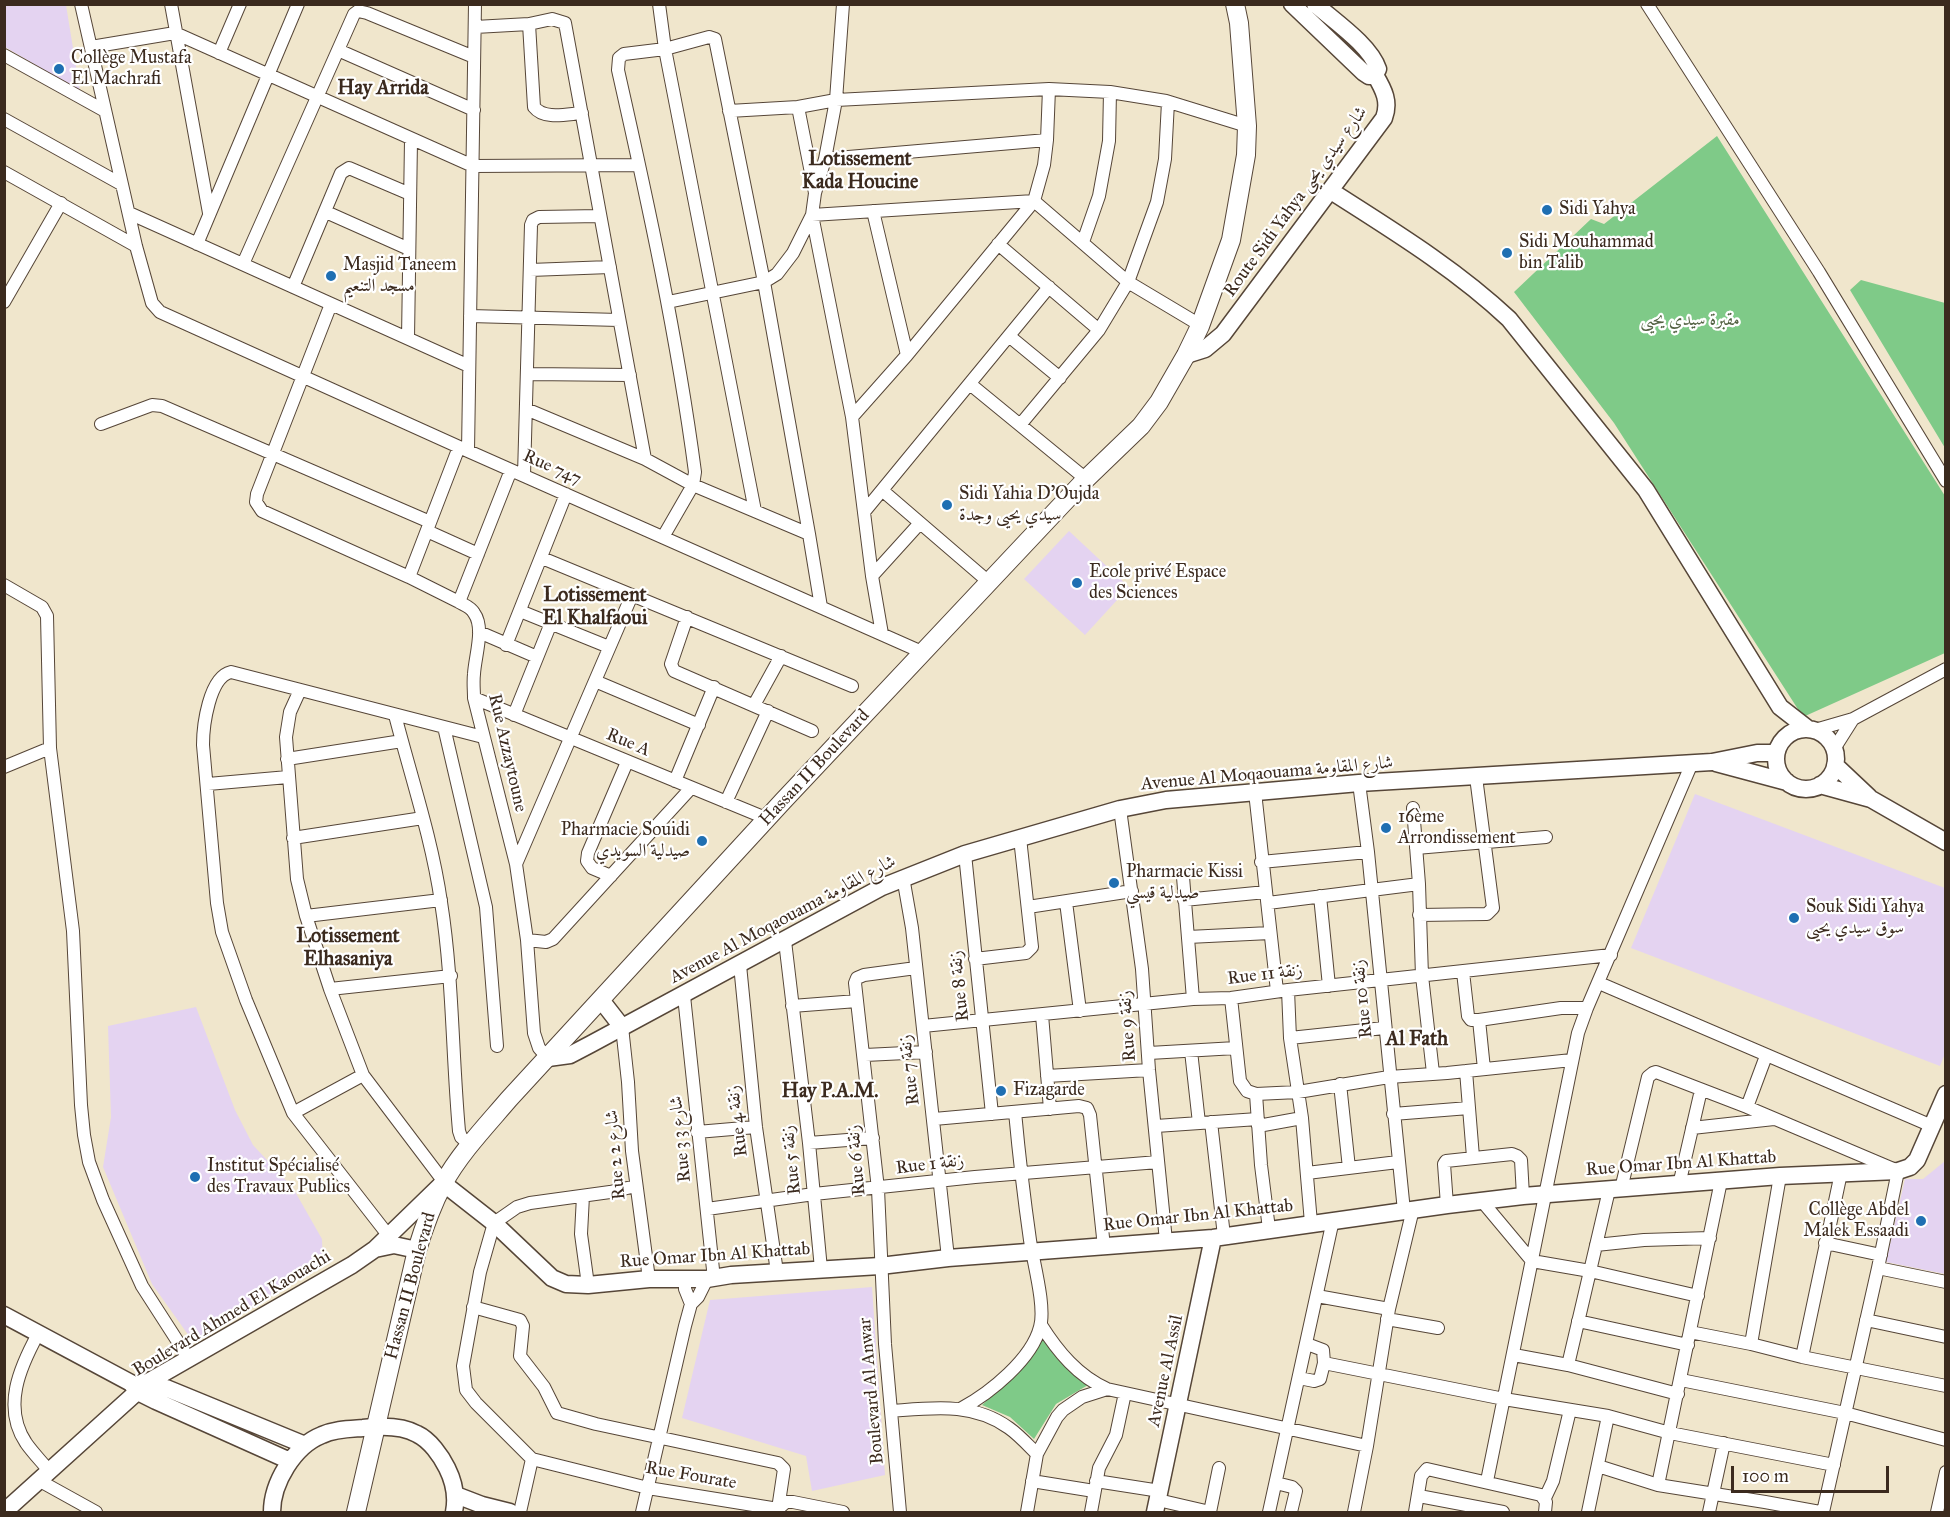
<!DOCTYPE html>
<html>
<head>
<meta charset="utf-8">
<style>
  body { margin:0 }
  #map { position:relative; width:1950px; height:1517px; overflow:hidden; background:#f0e6cc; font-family:"IM FELL Great Primer",serif }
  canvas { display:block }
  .frame { position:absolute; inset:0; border:6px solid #3b2a1e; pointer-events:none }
  .scale { position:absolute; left:1731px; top:1466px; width:158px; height:27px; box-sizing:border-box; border:3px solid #3b2a1e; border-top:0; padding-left:8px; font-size:18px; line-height:21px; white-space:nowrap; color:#3b2a1e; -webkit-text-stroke:4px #fff; paint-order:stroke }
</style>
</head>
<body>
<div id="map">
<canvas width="1950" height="1517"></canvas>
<div class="frame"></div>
<div class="scale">100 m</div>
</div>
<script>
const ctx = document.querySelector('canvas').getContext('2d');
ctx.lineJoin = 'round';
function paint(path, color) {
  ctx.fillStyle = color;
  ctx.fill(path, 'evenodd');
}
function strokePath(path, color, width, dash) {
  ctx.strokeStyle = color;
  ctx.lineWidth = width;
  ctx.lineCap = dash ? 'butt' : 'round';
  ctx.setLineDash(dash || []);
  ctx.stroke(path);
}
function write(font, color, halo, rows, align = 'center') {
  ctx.font = font + ' "IM FELL Great Primer",Amiri,serif';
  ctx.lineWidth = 4.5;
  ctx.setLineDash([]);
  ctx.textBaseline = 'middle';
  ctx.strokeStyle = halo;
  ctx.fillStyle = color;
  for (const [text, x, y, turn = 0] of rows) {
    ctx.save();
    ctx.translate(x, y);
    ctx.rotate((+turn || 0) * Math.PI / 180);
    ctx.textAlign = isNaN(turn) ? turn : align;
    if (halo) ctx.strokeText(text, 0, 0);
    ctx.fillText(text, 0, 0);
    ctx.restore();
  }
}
paint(new Path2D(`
  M5 5H66L80 91 5 47Z
  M1069 531 1129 587 1085 635 1024 579Z
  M1695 794 1945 888 1946 1051 1940 1066 1631 948Z
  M196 1007 235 1110 253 1145 293 1188 322 1239 323 1265 194 1343 152 1284 103 1167 111 1117 108 1026Z
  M1945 1161V1274L1886 1262 1905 1179H1923Z
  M872 1287 885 1475 812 1491 806 1456 682 1418 710 1300Z`), '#e4d3f1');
paint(new Path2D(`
  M1717 136 1945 496V653L1803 717 1614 423 1514 292 1591 219 1604 224Z
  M1861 280 1945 303V448L1850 290Z
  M1045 1337 1088 1385 1056 1404 1034 1439 1010 1417 982 1405 1016 1374Z`), '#7fca88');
const street = new Path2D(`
  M81 4 136 246 152 303 160 312 468 451 924 653
  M171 4 209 213
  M1647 4 1819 272 1946 481
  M529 24 534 107C544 120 567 114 582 113
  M475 27 529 24 552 19 565 23 645 459
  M91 47 175 33 473 166 639 165
  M338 50 474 110
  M219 53 240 4
  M4 55 105 111
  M729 111 798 107
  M4 119 121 184
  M825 159 1047 140
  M4 172 136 246
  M815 193 798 107 836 100 1049 89 1110 92 1166 101 1247 126
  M873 211 907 355
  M326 212 409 249
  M129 213 469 366
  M1083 242 1099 196 1109 141 1110 92
  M197 244 298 4
  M998 244 1099 330
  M243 264 354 14 358 11 367 13 474 57
  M530 270 610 267
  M293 287 341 173 349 168 410 194
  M4 302 61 203
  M668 302 764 282 777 274 793 253 812 215 815 193 825 159 836 100 843 4
  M331 304 257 494 256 502 262 511 409 577 459 602
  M470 316 619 320
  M1009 336 1060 378
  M408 338 411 140
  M527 374 630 375
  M970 384 1086 479
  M526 409 645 459 693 485 695 472C677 336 648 203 618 70L619 58 624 54 665 49 659 4
  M852 417 907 355 1034 201 1044 165 1047 140 1049 89
  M101 424 152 405 162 406 430 522
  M1020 425 1099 330 1128 282 1157 202 1165 159 1168 102
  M468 451 475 4
  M511 470 459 602C464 605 471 607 474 613 485 628 475 656 474 674 473 682 474 690 474 698L516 864 527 940 534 1033 539 1048 548 1058
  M524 475 531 225 533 220 539 217 600 216
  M883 491 990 583
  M755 511 665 49 709 37 715 39 764 282 809 534
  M864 512 1049 287
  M427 531 478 554
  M663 537 693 485 809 534 821 607
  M542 558 852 686
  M872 576 920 523
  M409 577 459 447
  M4 585 42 607 47 616 50 748 73 931 81 1105 84 1135 89 1162 103 1200 142 1286 189 1359
  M520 611 609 647
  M687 617 671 664 674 671 812 731
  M479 632 537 657
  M882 634 872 576 852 417 812 215 1034 201 1128 282 1200 325
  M506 645 566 494
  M595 681 699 725
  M300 690 290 712 286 737 297 879 306 916 330 989 363 1075 444 1182
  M474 698 768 819
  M754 705 781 656
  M395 715C411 777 432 839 441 902 453 978 452 1054 459 1131L461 1137 470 1145
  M514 715 551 623
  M444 727 486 907 497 1046
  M1815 730 1853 719 1946 669
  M1834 749 1853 719
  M287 759 402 741
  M4 767 50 748
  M675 781 714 687
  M1359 783 1368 852 1404 1211
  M208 784 288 777
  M1255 792 1277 991
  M726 802 768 711
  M1413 808 1419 884 1422 976 1433 1073
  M1120 809 1142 969 1149 1070 1166 1241
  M293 838 423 818
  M1416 848 1546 837
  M965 854 992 1114
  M1261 862 1368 852
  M516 864 632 595
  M611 876 592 868 587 861 588 853 627 762
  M903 877 912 928 948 1258
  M1183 877 1193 999
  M1320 896 1329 986
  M1184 900 1266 892
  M1066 902 1080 1011
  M1268 903 1419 884
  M1028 907 1132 891
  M1419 915 1487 914 1493 908 1476 777
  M306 916 441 900
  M1188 937 1270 933
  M527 940 546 942 553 939 691 788
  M785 941 809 1143 821 1269
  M975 959 1026 953 1032 947 1020 838
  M740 965 756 1127 777 1272
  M1463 972 1468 1016 1471 1020H1479L1561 1008H1587
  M1599 983 1932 1126
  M330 989 451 976
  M1288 990 1290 1038 1302 1118 1311 1223
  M684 996 714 1279
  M1231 998 1240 1081 1247 1091 1256 1094 1298 1092 1389 1077 1447 1073 1572 1060
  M792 1006 857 1001
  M1042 1015 1050 1109
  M1479 1020 1484 1069
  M923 1026 1193 999 1231 998 1288 990 1611 955
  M622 1027 628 1082 632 1151 649 1279
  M1290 1038 1384 1028
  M1191 1051 1199 1123
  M1149 1053 1236 1048
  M865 1055 926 1052
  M1466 1071 1473 1157
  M1047 1076 1149 1070
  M1340 1084 1349 1168
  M1256 1094 1261 1165 1269 1229
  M1747 1107 1766 1056
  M293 1113 363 1075
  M1393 1114 1469 1108
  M934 1119 1079 1106 1087 1108 1090 1115 1104 1247
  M1211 1122 1224 1236
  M1156 1126 1258 1119
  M1258 1126 1302 1118
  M1692 1128 1774 1119
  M697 1132 756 1127
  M809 1143 873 1138
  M1307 1173 1398 1162
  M1679 1185 1701 1090
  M1621 1189 1648 1077 1653 1073 1656 1072 1747 1107 1898 1171 1878 1268 1823 1512
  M583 1196 581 1234 588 1285
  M1481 1200 1532 1261 1590 1271 1698 1296
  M1447 1205 1444 1164 1446 1161 1512 1154 1517 1156 1521 1160 1523 1196
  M707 1209 814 1194 975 1177 1158 1162
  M388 1235 293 1113 246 1000 222 932 217 903 203 745C203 726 209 677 231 672L483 737
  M1825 1243 1881 1255
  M1596 1245 1644 1240 1710 1238
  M1878 1268 1946 1282
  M685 1280V1289L691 1304
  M1317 1296 1389 1309
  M473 1307 520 1320 523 1326 520 1356 544 1387 557 1413 596 1424 778 1463 784 1469 778 1509
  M1387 1319 1438 1328
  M1866 1320 1946 1337
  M1578 1321 1688 1345
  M1041 1325C1058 1352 1078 1376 1107 1389L1367 1446
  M1690 1332 1751 1344 1802 1357 1946 1386
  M38 1334C20 1367 2 1407 26 1443 33 1453 42 1462 50 1472
  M1307 1344 1323 1350 1324 1363 1504 1399 1608 1416 1670 1433 1834 1465
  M1751 1344 1780 1176
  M1514 1355 1568 1365 1678 1394
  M1802 1357 1841 1173
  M1568 1365 1609 1190
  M1299 1378 1314 1381 1320 1379 1324 1363
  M1681 1380 1845 1413 1946 1440
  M962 1408C990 1393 1032 1359 1040 1327 1046 1307 1033 1261 1030 1240 1024 1198 1019 1155 1015 1112
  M891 1411C933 1408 973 1402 1009 1428 1019 1435 1028 1445 1037 1454
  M532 1459 476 1403 466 1390 463 1366 480 1272 494 1223 517 1207 530 1203 610 1192 636 1186
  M532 1459 648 1488 778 1509 786 1502H793L843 1512
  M1598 1466 1658 1485 1765 1502 1820 1512
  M40 1481 96 1512
  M1032 1481 1094 1491
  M1096 1481 1160 1491
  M1487 1481 1578 1033 1587 1008 1692 763
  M1276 1483 1292 1487 1296 1491 1291 1512
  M1658 1485 1721 1181
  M1419 1496 1503 1512
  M1545 1498 1553 1481 1570 1410
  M1158 1500 1210 1512
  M520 1512 532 1459
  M642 1512 685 1326 691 1304 698 1297 707 1279
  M900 1512 885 1344 878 1189 855 983 857 978 864 975 916 968
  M1027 1512 1037 1454 1057 1417 1063 1410 1082 1397 1107 1389
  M1091 1512 1099 1468 1116 1435 1125 1393
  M1210 1512 1219 1468
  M1269 1512 1333 1220
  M1354 1512 1367 1446 1389 1309 1413 1209
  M1415 1512 1421 1476 1427 1469 1541 1495 1546 1502 1545 1512
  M1588 1512 1608 1416
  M1709 1512 1724 1443
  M1937 1512 1946 1472`);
const secondary = new Path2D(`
  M1292 4 1363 72 1369 76 1375 75
  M1331 191C1392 230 1456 269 1509 319L1646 490 1780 707 1807 728
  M1186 355 1205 349 1223 334 1384 118C1390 102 1384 90 1375 75L1378 69C1370 45 1334 21 1315 4
  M1776 759a30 30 0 1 1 60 0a30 30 0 1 1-60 0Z
  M1716 763 1787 782
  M1835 765 1869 797
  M1820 785 1871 799 1946 842
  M601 1000 622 1027
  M548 1058 570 1055 591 1044 882 887 965 854 1120 809 1166 800 1359 783 1712 762 1757 753H1776
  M375 1249 394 1245 417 1250
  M4 1315 131 1383 138 1392 156 1401 290 1461
  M141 1383 148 1382 166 1388 305 1445
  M456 1495 482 1505 510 1512
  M4 1512 148 1382 352 1265 375 1249 443 1183 494 1223 552 1278 566 1284 588 1285 649 1279H707L731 1275 880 1266 948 1258 1213 1238 1447 1205 1523 1196 1780 1176 1898 1171 1910 1167 1917 1160 1946 1094
  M272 1512C272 1483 294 1446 322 1435 335 1429 349 1429 363 1428 380 1426 401 1425 417 1434 430 1440 441 1456 447 1468 454 1482 457 1497 454 1512
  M1155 1512 1213 1238`);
const primary = new Path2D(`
  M356 1512 417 1250C424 1227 432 1205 443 1184 460 1153 486 1126 509 1099L783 801 1086 479 1141 426 1159 402 1186 355 1200 326 1231 240 1246 155 1247 126 1239 23 1235 4`);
strokePath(street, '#564638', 14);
strokePath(secondary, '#564638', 19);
strokePath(primary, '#564638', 20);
strokePath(street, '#fff', 12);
strokePath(secondary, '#fff', 16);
strokePath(primary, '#fff', 18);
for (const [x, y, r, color] of [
  [59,69,6,"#1f6fb2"],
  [1547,210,6,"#1f6fb2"],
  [1507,253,6,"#1f6fb2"],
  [331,276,6,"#1f6fb2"],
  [947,505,6,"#1f6fb2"],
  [1077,583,6,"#1f6fb2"],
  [1386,828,6,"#1f6fb2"],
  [702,841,6,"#1f6fb2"],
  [1114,883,6,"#1f6fb2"],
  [1794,918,6,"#1f6fb2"],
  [1001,1091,6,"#1f6fb2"],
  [195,1177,6,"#1f6fb2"],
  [1921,1221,6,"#1f6fb2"]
]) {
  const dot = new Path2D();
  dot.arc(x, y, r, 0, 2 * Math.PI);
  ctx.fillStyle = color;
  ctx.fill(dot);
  strokePath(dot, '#fff', 2);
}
write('18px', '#3b2a1e', '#fff', [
  ["Collège Mustafa",71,59],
  ["El Machrafi",71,80],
  ["Sidi Yahya",1559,210],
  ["Sidi Mouhammad",1519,243],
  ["bin Talib",1519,264],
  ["Masjid Taneem",343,266],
  ["مسجد التنعيم",343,287],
  ["Sidi Yahia D'Oujda",959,495],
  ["سيدي يحيى وجدة",959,516],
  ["Ecole privé Espace",1089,573],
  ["des Sciences",1089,594],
  ["16ème",1398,818],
  ["Arrondissement",1398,839],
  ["Pharmacie Souidi",690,831,"right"],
  ["صيدلية السويدي",690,852,"right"],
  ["Pharmacie Kissi",1126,873],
  ["صيدلية قيسي",1126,894],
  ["Souk Sidi Yahya",1806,908],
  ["سوق سيدي يحيى",1806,929],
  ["Fizagarde",1013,1091],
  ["Institut Spécialisé",207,1167],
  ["des Travaux Publics",207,1188],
  ["Collège Abdel",1909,1211,"right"],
  ["Malek Essaadi",1909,1232,"right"]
], 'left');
write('18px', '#3b2a1e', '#fff', [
  ["Route Sidi Yahya شارع سيدي يحيى",1296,202,-54],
  ["Rue 747",552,468,24],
  ["Rue A",628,743,23],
  ["Rue Azzaytoune",507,753,77],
  ["Hassan II Boulevard",815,768,-47],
  ["Avenue Al Moqaouama شارع المقاومة",1267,774,-5],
  ["Avenue Al Moqaouama شارع المقاومة",783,920,-28],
  ["Rue 11 زنقة",1265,975,-7],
  ["Rue 8 زنقة",960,986,-96],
  ["Rue 10 زنقة",1363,999,-96],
  ["Rue 9 زنقة",1128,1026,-94],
  ["Rue 7 زنقة",910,1070,-97],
  ["Rue 4 زنقة",738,1121,-97],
  ["Rue 3 شارع 3",681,1139,-96],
  ["Rue 2 شارع 2",616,1155,-95],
  ["Rue 5 زنقة",792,1160,-96],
  ["Rue 6 زنقة",857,1160,-95],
  ["Rue Omar Ibn Al Khattab",1681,1164,-4],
  ["Rue 1 زنقة",930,1165,-7],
  ["Rue Omar Ibn Al Khattab",1198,1216,-6],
  ["Rue Omar Ibn Al Khattab",715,1256,-4],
  ["Hassan II Boulevard",411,1286,-75],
  ["Boulevard Ahmed El Kaouachi",232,1314,-31],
  ["Avenue Al Assil",1166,1371,-78],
  ["Boulevard Al Anwar",872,1391,-95],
  ["Rue Fourate",691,1476,10]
]);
write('18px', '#536243', '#fff', [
  ["مقبرة سيدي يحيى",1690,321]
]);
write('bold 20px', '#3b2a1e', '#fff', [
  ["Hay Arrida",383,89],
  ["Lotissement",860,160],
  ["Kada Houcine",860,183],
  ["Lotissement",595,596],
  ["El Khalfaoui",595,619],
  ["Lotissement",348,937],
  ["Elhasaniya",348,960],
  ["Al Fath",1417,1040],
  ["Hay P.A.M.",830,1092]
]);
</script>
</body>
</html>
